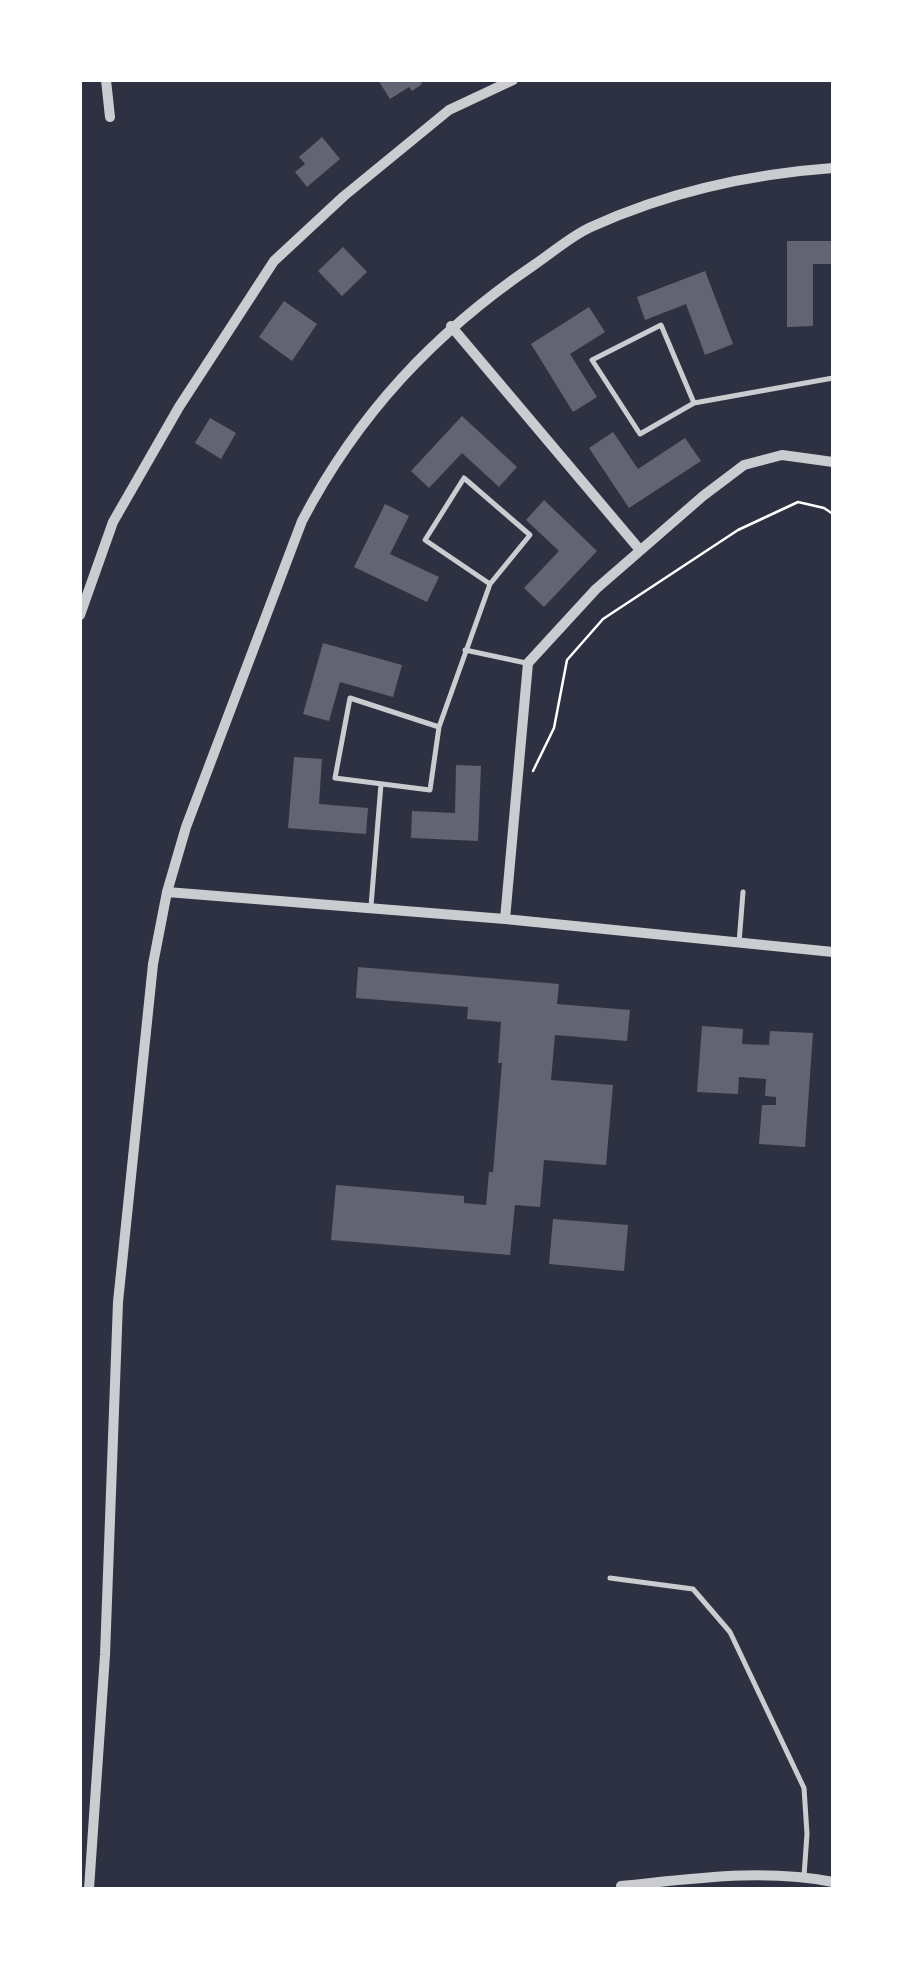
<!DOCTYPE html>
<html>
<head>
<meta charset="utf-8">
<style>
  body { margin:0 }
  #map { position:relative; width:913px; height:1969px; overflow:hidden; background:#2d3142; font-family:Ubuntu,sans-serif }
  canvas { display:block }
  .frame { position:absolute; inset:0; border:82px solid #fff; pointer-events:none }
</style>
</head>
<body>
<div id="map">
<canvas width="913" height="1969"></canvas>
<div class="frame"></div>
</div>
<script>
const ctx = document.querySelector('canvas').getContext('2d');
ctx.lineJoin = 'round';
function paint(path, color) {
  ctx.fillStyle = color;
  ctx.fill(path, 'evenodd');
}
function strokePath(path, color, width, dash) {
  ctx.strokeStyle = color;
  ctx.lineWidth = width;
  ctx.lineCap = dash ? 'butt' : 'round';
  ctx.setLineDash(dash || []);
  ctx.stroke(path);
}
paint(new Path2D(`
  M378 80H420L422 84 412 91 409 87 390 99Z
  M322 137 340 159 307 187 295 172 305 164 299 157Z
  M787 241H833V264H813V326L787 327Z
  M343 247 367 272 342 296 318 271Z
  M705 271 733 344 705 355 686 304 645 320 637 297Z
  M284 301 317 324 292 361 259 337Z
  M589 307 605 332 570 354 597 397 573 412 531 344Z
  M462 416 517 467 499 487 462 453 429 488 411 471Z
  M210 418 236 433 221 459 195 443Z
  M613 432 638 469 685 438 701 461 629 508 589 448Z
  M544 500 597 551 544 607 524 588 559 551 526 520Z
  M385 504 409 516 390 554 439 577 427 602 354 567Z
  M323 643 402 665 393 697 340 682 329 721 303 714Z
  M294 757 322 759 319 804 368 808 366 834 288 828Z
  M456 765 481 766 478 841 411 838 412 811 455 813Z
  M358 967 559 984 557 1004 630 1010 627 1041 555 1035 551 1080 613 1085 606 1165 544 1160 540 1207 515 1205 510 1255 331 1240 336 1185 464 1196V1203L486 1205 489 1172H493L502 1063H498L501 1022 467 1019 468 1007 356 998Z
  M702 1026 743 1029 742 1044 769 1045 770 1031 813 1033 805 1147 759 1144 762 1105H776V1097L765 1096 766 1079 739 1077 738 1094 697 1092Z
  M553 1219 628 1225 624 1271 549 1264Z`), '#626471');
strokePath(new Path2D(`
  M533 771 554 728 567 660 603 619 738 530 798 502 824 508 833 514`), '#fff', 2.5);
strokePath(new Path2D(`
  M694 403 661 325 592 360 640 434 694 403 833 378
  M465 650 526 663
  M439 727 350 698 335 778 430 790 439 727 490 584 425 540 464 478 530 535 490 584
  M371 906 381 784
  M739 943 743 892
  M610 1578 693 1589 730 1632 804 1788 807 1834 804 1876`), '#caccd0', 5);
strokePath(new Path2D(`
  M106 80 110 117
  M451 326 640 550
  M80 615 113 522 179 407 274 261 344 196 449 110 513 80
  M167 892 505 919 833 952
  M505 919 528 663 596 589 703 496 744 465 782 455 833 462
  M621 1886C691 1879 764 1868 833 1882
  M89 1889 105 1655 118 1302 153 964 167 892 186 827 302 521C358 414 434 333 534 265 552 253 571 236 591 227 668 192 749 174 833 168`), '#caccd0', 10);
</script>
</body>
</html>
